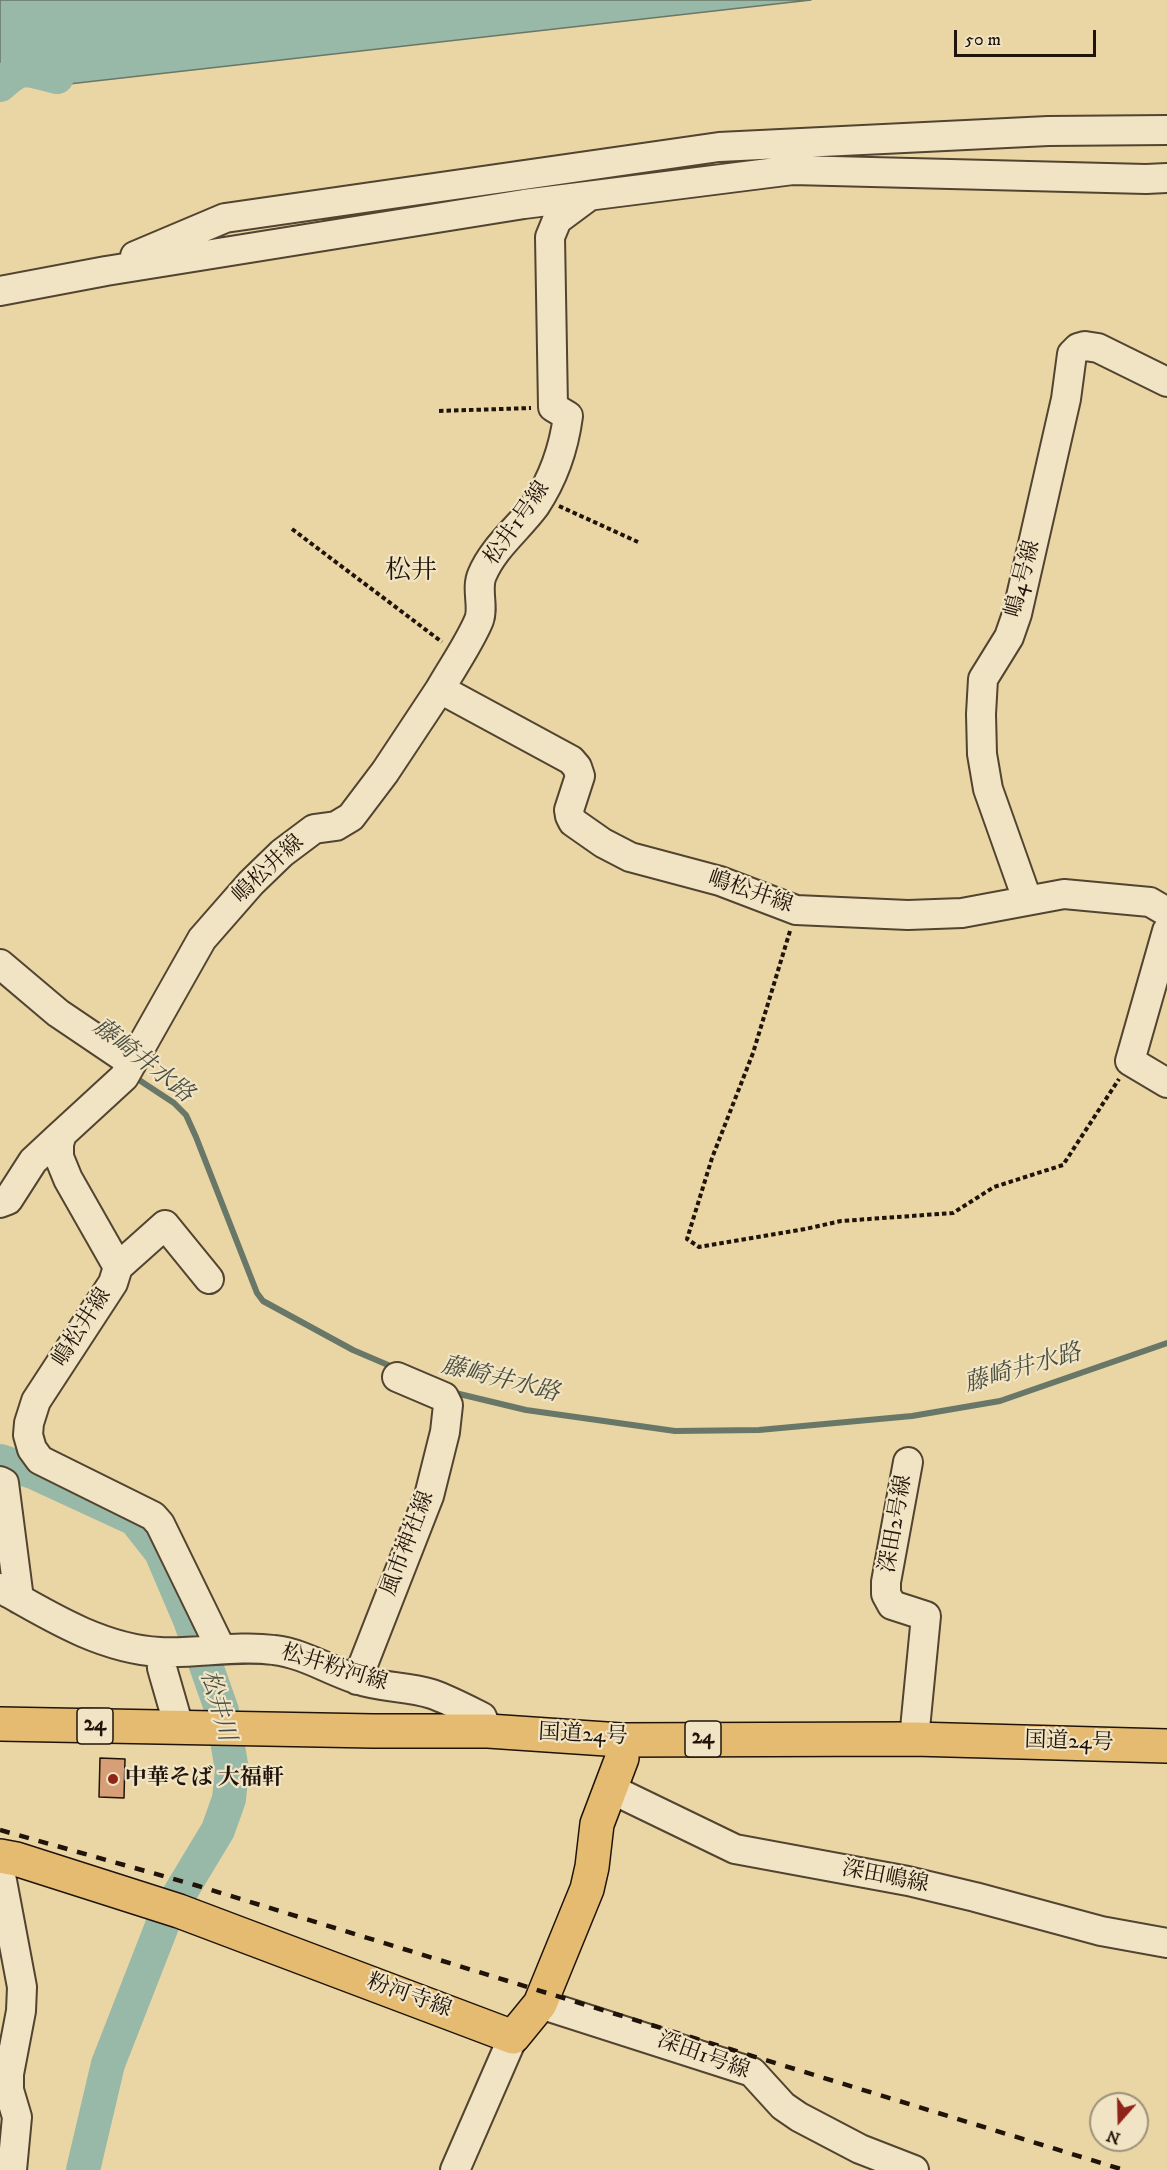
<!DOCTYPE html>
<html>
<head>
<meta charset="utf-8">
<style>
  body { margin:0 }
  #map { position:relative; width:1167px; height:2170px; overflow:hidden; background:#ead6a4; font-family:"IM FELL DW Pica",serif }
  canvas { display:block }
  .north { position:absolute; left:1089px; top:2092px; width:60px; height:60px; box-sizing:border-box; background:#f1e4c4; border:2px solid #9d917a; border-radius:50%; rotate:200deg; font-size:16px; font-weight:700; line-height:24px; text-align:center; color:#20140a }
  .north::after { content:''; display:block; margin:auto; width:21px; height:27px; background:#8f2418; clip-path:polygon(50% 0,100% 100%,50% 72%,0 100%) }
  .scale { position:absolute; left:954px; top:30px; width:142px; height:27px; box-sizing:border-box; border:3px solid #20140a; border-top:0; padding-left:8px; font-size:18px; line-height:21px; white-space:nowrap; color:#20140a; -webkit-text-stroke:4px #f1e4c4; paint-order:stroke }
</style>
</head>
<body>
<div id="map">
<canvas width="1167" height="2170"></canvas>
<div class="north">N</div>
<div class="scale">50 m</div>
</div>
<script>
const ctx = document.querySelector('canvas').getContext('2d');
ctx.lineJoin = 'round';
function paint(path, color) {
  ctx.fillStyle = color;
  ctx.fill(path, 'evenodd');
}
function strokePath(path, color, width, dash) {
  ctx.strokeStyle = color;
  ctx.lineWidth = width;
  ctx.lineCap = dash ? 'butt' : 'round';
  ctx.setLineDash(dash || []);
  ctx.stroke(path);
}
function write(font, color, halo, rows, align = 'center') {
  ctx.font = font + ' "IM FELL DW Pica","Noto Serif JP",serif';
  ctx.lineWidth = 4.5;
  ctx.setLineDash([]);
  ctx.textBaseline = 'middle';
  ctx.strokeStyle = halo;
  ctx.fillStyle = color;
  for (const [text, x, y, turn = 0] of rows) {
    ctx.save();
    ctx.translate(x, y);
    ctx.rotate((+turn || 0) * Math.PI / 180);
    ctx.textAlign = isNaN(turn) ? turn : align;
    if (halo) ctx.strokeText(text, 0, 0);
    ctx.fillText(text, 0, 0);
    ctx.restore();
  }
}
const water = new Path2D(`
  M0 0H811L60 85 0 71Z`);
paint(water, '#98b9a7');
strokePath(water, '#687768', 1.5);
strokePath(new Path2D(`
  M133 1076 174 1103 186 1115 196 1137 257 1293 263 1301 353 1350 395 1368
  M451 1392 526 1410 675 1431 759 1430 912 1416 1000 1401 1167 1343`), '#687768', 6);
strokePath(new Path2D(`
  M0 85C25 62 27 71 57 77
  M0 1461 33 1472 135 1519 161 1552 190 1620 222 1711 232 1770 229 1799 218 1830 165 1918 108 2064 83 2170`), '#98b9a7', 34);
const building = new Path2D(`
  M100 1758 125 1759 124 1798 99 1797Z`);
paint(building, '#d79f77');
strokePath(building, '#20140a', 1.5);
const minor = new Path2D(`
  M135 256 225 218 719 147 1048 131 1167 130
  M0 291 106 271 524 204 793 170 1146 179 1167 178
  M440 689C452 668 470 642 479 620 484 607 476 589 482 575 493 548 518 529 535 506 553 479 564 447 568 416L553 407 550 237 557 220 588 197
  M1027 899 988 789 982 754 981 714 983 679 1009 637 1017 614 1066 399 1072 354 1078 348 1085 346 1098 348 1167 382
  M1167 931 1130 1061 1167 1083
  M0 964 58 1013 132 1063
  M0 1203 8 1200 33 1161 62 1134
  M118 1267 165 1225 209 1279
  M908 1462 886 1582V1594L892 1605 926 1616 914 1739
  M0 1481 4 1483 19 1599
  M0 1588C49 1616 102 1649 160 1652 198 1654 236 1645 274 1650 302 1653 329 1670 356 1679 380 1688 408 1686 432 1694 449 1700 466 1709 482 1717L488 1731
  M221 1649 160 1524 153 1516 40 1460 32 1449 28 1435 29 1423 36 1401 113 1283 118 1267 68 1179 59 1157V1144L62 1134 124 1077 202 939 251 883 282 853 314 829 336 826 351 817 385 772 440 689 571 760 577 767 580 776 569 810 570 816 573 822 603 843 630 857 720 881 796 910 908 915 962 913 1064 894 1150 902 1167 912
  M161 1652 162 1668 179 1727
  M357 1680 429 1496 445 1432 448 1405 444 1397 397 1377
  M611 1789 735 1849 908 1881 975 1897 1101 1931 1167 1943
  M0 1870 22 1987 21 2011 9 2074V2090L17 2117 12 2170
  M540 2004 752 2072 783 2106 799 2117 860 2149 914 2170
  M455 2170 513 2037`);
const major = new Path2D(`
  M0 1856 16 1859 179 1911 513 2037 540 2004 587 1889 592 1867 597 1824 622 1758 621 1740`);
const highway = new Path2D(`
  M0 1724 373 1731H488L621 1740 914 1739 1167 1746`);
strokePath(minor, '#524430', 32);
strokePath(major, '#20140a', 36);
strokePath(highway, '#20140a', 36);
strokePath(new Path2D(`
  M439 411 531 408
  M559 506 638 542
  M292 529 442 642
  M790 931 753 1053 712 1158 687 1239 699 1247 805 1229 841 1221 953 1213 994 1187 1063 1165 1119 1079`), '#20140a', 4, [4.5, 3]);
strokePath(minor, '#f1e4c4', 28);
strokePath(major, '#e5bb72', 33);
strokePath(highway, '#e5bb72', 33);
strokePath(new Path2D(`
  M0 1830 195 1885 1124 2170`), '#20140a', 4.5, [10, 10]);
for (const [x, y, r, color] of [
  [113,1779,6,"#8f2418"]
]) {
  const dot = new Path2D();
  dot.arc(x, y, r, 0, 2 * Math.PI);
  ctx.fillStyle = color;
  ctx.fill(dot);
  strokePath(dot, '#f1e4c4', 2);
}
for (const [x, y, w] of [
  [95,1726,36],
  [703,1739,36]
]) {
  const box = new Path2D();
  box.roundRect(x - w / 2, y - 18, w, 36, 4.5);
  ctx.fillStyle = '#f1e4c4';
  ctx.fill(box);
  strokePath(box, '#20140a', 1.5);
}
write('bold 21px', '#20140a', null, [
  ["24",95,1726],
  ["24",703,1739]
]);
write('22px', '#20140a', '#f1e4c4', [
  ["松井1号線",518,524,-55],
  ["嶋4号線",1024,579,-75],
  ["嶋松井線",269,870,-43],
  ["嶋松井線",750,893,19],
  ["嶋松井線",83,1328,-57],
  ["深田2号線",897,1524,-80],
  ["風市神社線",409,1544,-69],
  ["松井粉河線",334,1669,17],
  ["国道24号",583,1736,3],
  ["国道24号",1069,1743,2],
  ["深田嶋線",885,1878,11],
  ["粉河寺線",409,1997,20],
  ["深田1号線",703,2057,20]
]);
write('bold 22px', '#20140a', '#f1e4c4', [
  ["中華そば 大福軒",125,1779]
], 'left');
write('italic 24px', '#4a4e41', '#f1e4c4', [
  ["藤崎井水路",142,1062,38],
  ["藤崎井水路",1023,1370,-16],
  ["藤崎井水路",500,1381,14],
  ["松井川",216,1706,74]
]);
write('26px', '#20140a', '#f1e4c4', [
  ["松井",411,573]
]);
</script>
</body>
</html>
